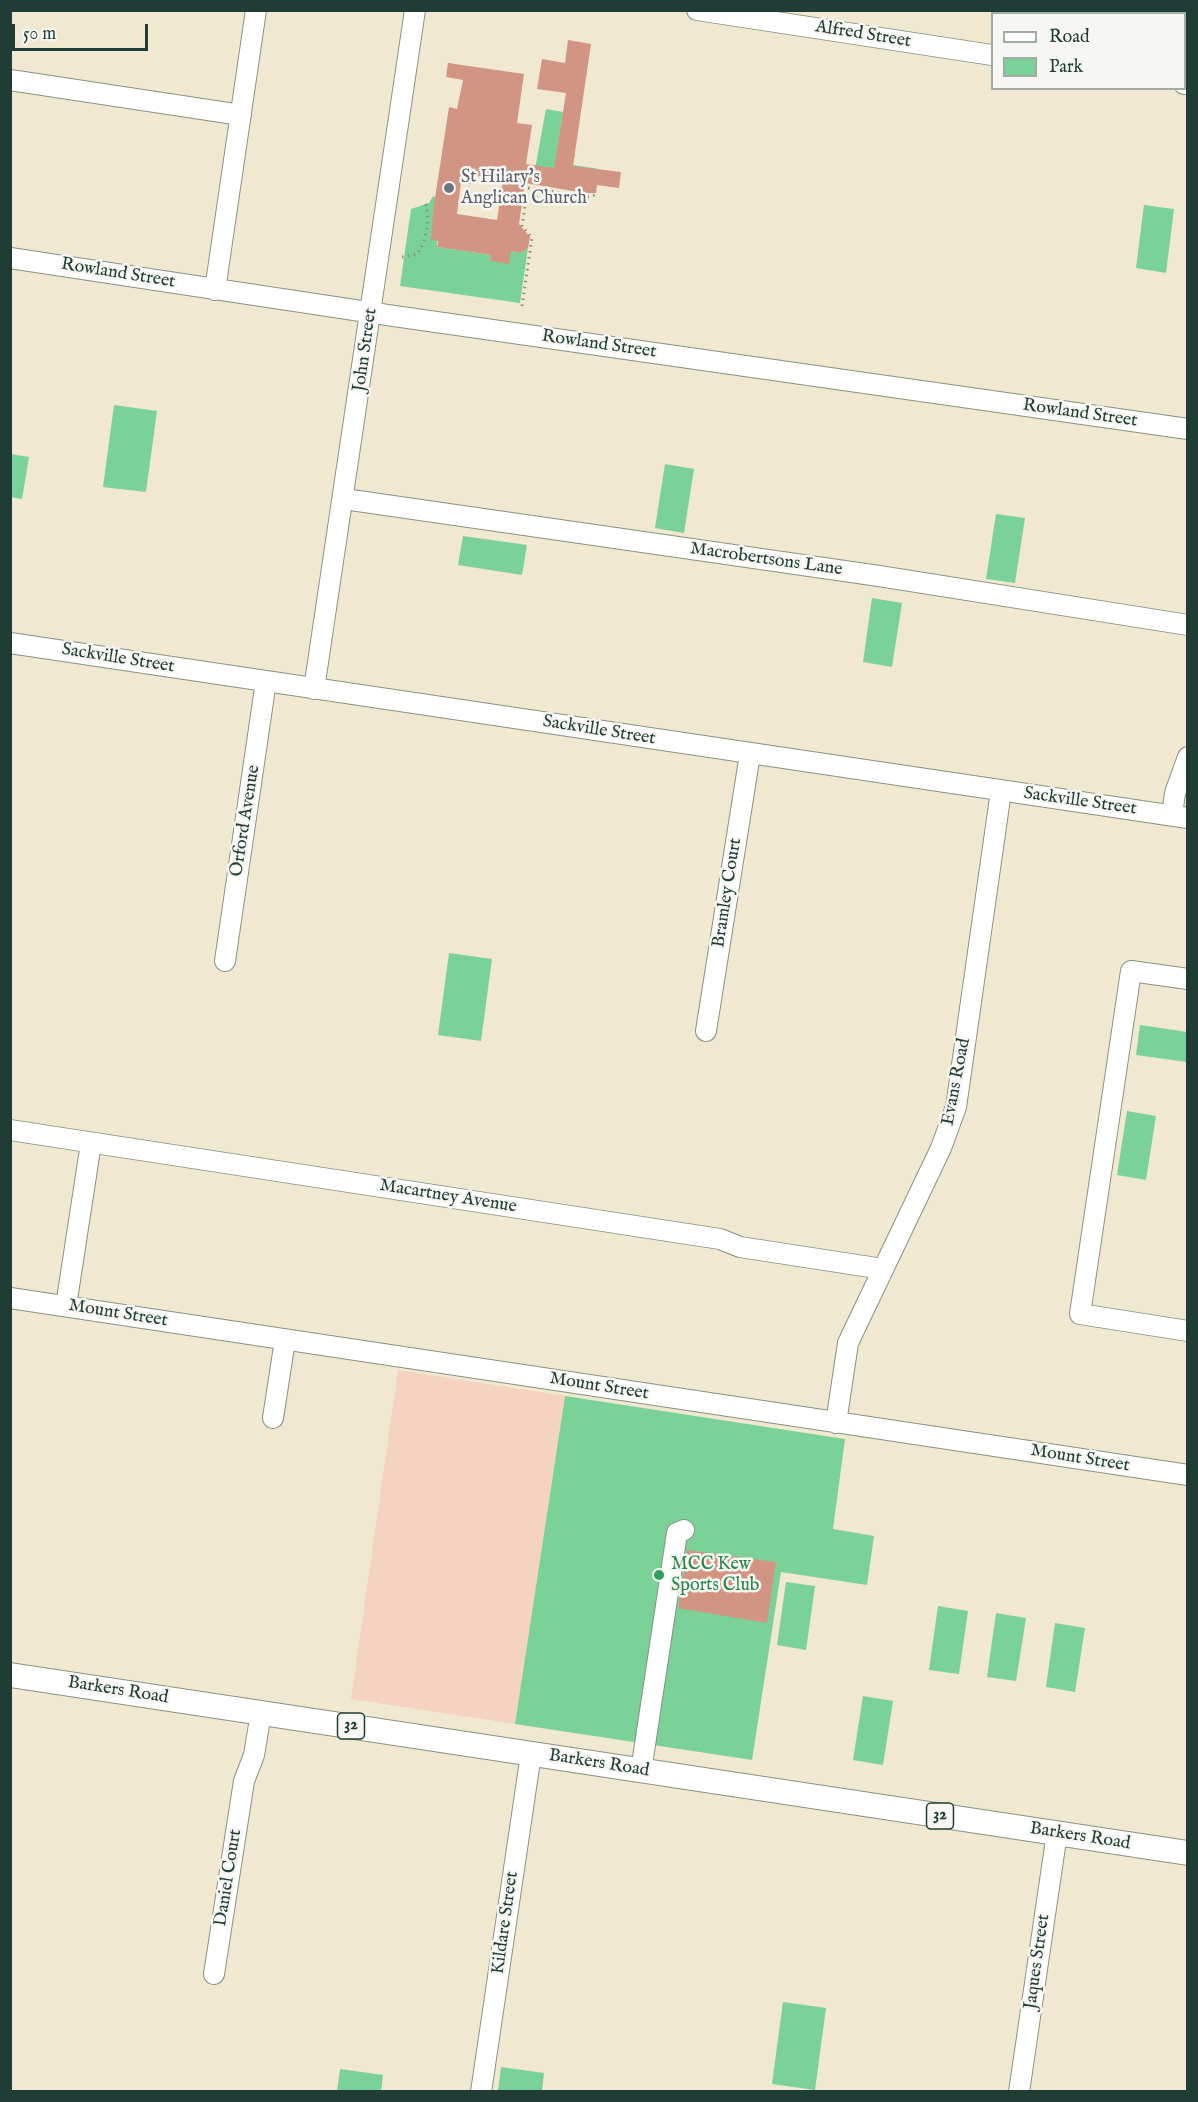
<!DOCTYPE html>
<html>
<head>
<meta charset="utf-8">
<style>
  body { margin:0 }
  #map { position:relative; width:1198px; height:2102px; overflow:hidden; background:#f0e8d1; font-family:"IM FELL English",serif }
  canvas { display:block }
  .frame { position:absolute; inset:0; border:12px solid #1f3d34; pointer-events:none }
  .legend { position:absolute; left:991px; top:12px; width:195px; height:78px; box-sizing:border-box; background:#f6f6f2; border:2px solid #a0aca6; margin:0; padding:8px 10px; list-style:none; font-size:18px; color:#1f3d34 }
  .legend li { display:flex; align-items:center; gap:12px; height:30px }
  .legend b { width:30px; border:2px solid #a0aca6 }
  .scale { position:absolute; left:12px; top:24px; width:136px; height:27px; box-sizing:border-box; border:3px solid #1f3d34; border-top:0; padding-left:8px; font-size:18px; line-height:21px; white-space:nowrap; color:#1f3d34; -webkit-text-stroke:4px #f6f6f2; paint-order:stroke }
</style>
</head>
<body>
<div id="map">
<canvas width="1198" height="2102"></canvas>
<div class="frame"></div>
<ul class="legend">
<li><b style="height:8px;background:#fff"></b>Road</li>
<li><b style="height:16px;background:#7ad298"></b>Park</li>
</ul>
<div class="scale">50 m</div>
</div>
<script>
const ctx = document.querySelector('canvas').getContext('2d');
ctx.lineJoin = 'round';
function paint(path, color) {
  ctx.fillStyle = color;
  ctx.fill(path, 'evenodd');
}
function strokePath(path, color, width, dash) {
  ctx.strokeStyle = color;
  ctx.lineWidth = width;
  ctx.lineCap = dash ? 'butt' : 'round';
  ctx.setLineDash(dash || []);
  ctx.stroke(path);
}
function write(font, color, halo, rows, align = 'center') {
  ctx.font = font + ' "IM FELL English",serif';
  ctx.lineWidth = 5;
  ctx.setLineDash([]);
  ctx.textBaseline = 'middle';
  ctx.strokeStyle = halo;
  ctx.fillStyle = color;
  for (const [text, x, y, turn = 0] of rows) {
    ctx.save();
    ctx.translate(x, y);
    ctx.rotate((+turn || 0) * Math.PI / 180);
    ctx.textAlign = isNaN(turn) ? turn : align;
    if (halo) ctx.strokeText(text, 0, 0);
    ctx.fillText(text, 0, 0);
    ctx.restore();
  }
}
paint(new Path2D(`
  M398 1370 565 1396 515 1724 351 1699Z`), '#f4d3c0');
paint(new Path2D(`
  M546 109 563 112 557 151 575 154 573 165 599 169 598 175 553 168 549 187 542 186 535 169Z
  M433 196 435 197 437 247 491 255 490 261 511 251 520 253 528 248 520 303 400 286 411 209 429 203Z
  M1144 205 1174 209 1166 273 1136 268Z
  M114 405 157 411 146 492 103 487Z
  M10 454 29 457 22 499 11 497Z
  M665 464 694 469 684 533 655 528Z
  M996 514 1025 518 1015 583 986 579Z
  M463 536 527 545 522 575 458 565Z
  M872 598 902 603 892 667 863 662Z
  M449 953 492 959 481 1041 438 1035Z
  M1140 1025 1187 1032V1062L1136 1055Z
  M1127 1111 1156 1116 1146 1180 1117 1175Z
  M565 1396 845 1439 833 1529 874 1536 867 1585 781 1572 752 1760 515 1724Z
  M786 1582 815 1586 806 1650 777 1645Z
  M938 1606 968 1611 959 1674 929 1670Z
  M996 1613 1026 1618 1016 1681 987 1677Z
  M1055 1623 1085 1628 1075 1692 1046 1687Z
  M863 1696 893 1701 883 1765 853 1760Z
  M783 2002 826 2008 815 2090 772 2084Z
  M501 2067 544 2073 542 2091H498Z
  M340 2069 383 2075 381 2091H337Z`), '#7ad298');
paint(new Path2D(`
  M568 40 591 44 573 166 621 172 619 188 597 185 596 193H585L525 183 519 224 530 237 528 248 520 253 511 251 509 264 490 261 491 255 437 247 438 241 431 240 433 211 449 107 457 109 463 80 446 77 448 63 524 74 517 123 532 125 526 164 554 168 566 93 537 89 542 59 565 63ZM472 175 503 180 497 220 457 214 461 182 471 184Z
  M687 1550 776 1562 767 1623 678 1608Z`), '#d29583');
const minor = new Path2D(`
  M697 10 992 55
  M10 80 241 115
  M1184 84H1188
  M10 258 394 316 1188 429
  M215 290 256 10
  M344 499 879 576 1188 625
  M10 643 1188 818
  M314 689 415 10
  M1172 815 1175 793 1188 757
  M225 961 266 681
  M1188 979 1131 971 1080 1314 1188 1331
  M706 1031 750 754
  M10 1130 720 1239 740 1247 883 1269
  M10 1298 1188 1475
  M66 1306 91 1143
  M273 1418 285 1340
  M836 1423 848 1343 941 1148 956 1107 1001 791
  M641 1771 677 1533 684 1530
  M214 1974 244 1781 254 1755 261 1713
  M481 2092 531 1754
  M1019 2092 1057 1833`);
const major = new Path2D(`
  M10 1675 1188 1853`);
strokePath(minor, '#889282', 22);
strokePath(major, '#889282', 26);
strokePath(new Path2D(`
  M528 188 587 197 595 195
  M402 257 417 254C427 242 431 213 424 200
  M522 306 532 238 522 226 527 194 539 198`), '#889282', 3, [1.5, 4.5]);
strokePath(minor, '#fff', 20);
strokePath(major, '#fff', 24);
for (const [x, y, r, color] of [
  [449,188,6,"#6b7280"],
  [659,1575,6,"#2e9e5b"]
]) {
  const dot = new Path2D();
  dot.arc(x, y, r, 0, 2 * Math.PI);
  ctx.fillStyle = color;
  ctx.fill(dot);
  strokePath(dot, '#f6f6f2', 2);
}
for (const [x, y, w] of [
  [351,1726,27],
  [940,1816,27]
]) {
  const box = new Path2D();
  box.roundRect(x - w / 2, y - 13, w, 26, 4.5);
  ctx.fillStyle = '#f6f6f2';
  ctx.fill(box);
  strokePath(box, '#1f3d34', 1.5);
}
write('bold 16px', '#1f3d34', null, [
  ["32",351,1726],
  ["32",940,1816]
]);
write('18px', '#1f3d34', '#f6f6f2', [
  ["Alfred Street",863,35,9],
  ["Rowland Street",118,274,9],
  ["Rowland Street",599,345,8],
  ["John Street",366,350,-82],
  ["Rowland Street",1080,414,8],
  ["Macrobertsons Lane",766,560,8],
  ["Sackville Street",118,659,9],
  ["Sackville Street",599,731,9],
  ["Sackville Street",1080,802,8],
  ["Orford Avenue",246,821,-81],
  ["Bramley Court",728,893,-81],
  ["Evans Road",957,1082,-79],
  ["Macartney Avenue",448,1197,9],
  ["Mount Street",118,1314,9],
  ["Mount Street",599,1387,9],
  ["Mount Street",1080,1459,9],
  ["Barkers Road",118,1691,9],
  ["Barkers Road",599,1764,9],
  ["Barkers Road",1080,1837,9],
  ["Daniel Court",229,1878,-81],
  ["Kildare Street",506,1923,-82],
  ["Jaques Street",1038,1962,-82]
]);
write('18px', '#5b616d', '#f6f6f2', [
  ["St Hilary's",461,178],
  ["Anglican Church",461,199]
], 'left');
write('18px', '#27864d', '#f6f6f2', [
  ["MCC Kew",671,1565],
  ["Sports Club",671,1586]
], 'left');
</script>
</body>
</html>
